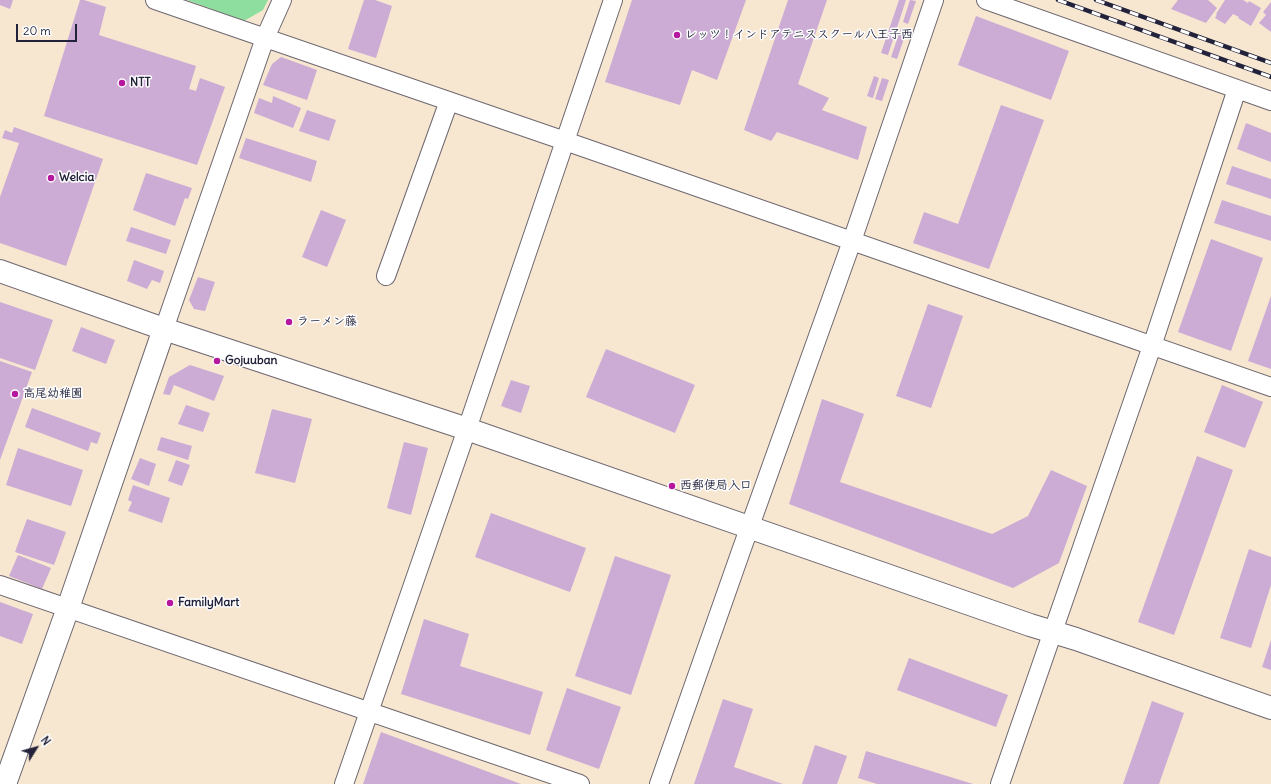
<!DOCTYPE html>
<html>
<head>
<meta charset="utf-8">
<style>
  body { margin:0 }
  #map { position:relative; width:1271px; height:784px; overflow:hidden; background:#f7e6d0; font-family:Delius,sans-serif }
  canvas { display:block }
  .north { position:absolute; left:16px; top:728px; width:40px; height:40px; -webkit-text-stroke:3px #fff; paint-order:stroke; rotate:53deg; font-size:11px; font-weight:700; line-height:16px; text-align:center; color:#22223b }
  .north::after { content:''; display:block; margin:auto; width:14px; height:18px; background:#22223b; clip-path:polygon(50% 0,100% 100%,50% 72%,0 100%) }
  .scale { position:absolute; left:16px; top:24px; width:61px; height:18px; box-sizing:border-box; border:2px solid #22223b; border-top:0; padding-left:5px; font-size:12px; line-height:14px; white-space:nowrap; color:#22223b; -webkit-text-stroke:3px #fff; paint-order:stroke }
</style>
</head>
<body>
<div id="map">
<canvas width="1271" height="784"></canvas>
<div class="north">N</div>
<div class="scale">20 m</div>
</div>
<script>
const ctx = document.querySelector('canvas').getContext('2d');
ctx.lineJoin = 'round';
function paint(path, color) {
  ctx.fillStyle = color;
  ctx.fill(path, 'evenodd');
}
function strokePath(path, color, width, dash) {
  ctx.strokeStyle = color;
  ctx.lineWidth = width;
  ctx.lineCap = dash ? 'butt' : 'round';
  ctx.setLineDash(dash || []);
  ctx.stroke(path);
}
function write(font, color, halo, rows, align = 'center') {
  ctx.font = font + ' Delius,"Klee One",sans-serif';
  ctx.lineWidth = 3;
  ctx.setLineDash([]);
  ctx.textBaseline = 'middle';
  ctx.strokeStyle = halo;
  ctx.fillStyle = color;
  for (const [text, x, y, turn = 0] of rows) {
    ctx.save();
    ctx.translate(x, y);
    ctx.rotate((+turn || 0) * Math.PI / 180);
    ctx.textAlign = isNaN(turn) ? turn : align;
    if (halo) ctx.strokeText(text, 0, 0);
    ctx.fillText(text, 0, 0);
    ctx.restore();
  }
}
paint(new Path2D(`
  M187 0H268L263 10 244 21Z`), '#8edf9f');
paint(new Path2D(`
  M0 0H13L10 9 0 5Z
  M80 0H84L106 7 99 35 196 66 189 89 196 91 200 78 225 87 197 165 44 116Z
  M364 0H375L392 6 376 58 348 49Z
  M632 0H746L717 80 692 70 680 105 605 82Z
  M788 0H827L798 84 829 98 822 110 867 127 858 160 777 132 771 141 744 130Z
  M899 0H906L888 55 881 53Z
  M910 0 916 1 908 24 903 22Z
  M1178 0H1208L1217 8 1206 23 1171 9Z
  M1225 0H1243L1248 3 1249 1 1261 8 1251 26 1238 18 1239 17 1233 14 1225 24 1215 18 1217 14H1216Z
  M1271 2V32L1259 23 1266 15 1263 12Z
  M976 16 1069 51 1051 100 958 65Z
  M901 28 907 30 897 59 891 57Z
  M281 57 317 70 307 100 263 85 272 64Z
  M874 76 879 78 873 98 867 96Z
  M882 78 889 80 882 101 875 99Z
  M273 96 301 108 293 128 254 113 259 98 272 103Z
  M1001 105 1044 120 989 269 913 243 924 212 958 224Z
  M307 110 336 120 329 141 299 131Z
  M1246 123 1271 133V162L1237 149Z
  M14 127 103 159 66 266 0 243V197L19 143 2 138 5 130 12 133Z
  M246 138 317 161 311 182 239 158Z
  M1232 166 1271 179V199L1226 184Z
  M146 173 192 188 188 199 185 198 175 226 133 210Z
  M1222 200 1271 216V241L1214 223Z
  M321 210 346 220 327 267 302 257Z
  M131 227 171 240 166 254 126 241Z
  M1211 239 1263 258 1231 351 1178 332Z
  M134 260 164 271 160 283 152 280 147 289 127 281Z
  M198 277 215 282 205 311 194 309 189 300Z
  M1271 296V369L1248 361Z
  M0 302 53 320 35 370 0 358Z
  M928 304 963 316 931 408 896 396Z
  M81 327 115 340 106 364 72 351Z
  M606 349 695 385 675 433 586 397Z
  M0 361 32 372 0 460Z
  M190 365 224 376 214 401 174 385 170 395 163 394 169 377Z
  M511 380 530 386 521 413 501 406Z
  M1222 385 1263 402 1245 448 1204 432Z
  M822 399 864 414 840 482 992 534 1028 516 1051 470 1087 486 1059 563 1013 588 789 504Z
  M186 405 210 413 203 432 178 424Z
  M32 408 101 433 97 444 91 442 88 451 25 427Z
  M272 409 312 419 295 483 255 473Z
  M161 437 192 446 188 460 157 450Z
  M404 442 428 448 411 515 387 508Z
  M18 448 83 470 71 506 6 485Z
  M1197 456 1233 470 1174 635 1138 622Z
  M140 458 156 464 149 486 131 479Z
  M176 460 190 465 182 486 168 481Z
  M133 485 170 498 162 523 128 511 132 502 128 500Z
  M491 513 586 548 570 592 475 557Z
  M27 519 66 532 54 565 15 552Z
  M1249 549 1271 557V585L1251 648 1220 638Z
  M18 555 51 568 42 589 9 576Z
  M615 556 671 575 631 695 575 676Z
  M0 602 33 614 22 644 0 636Z
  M424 619 469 634 460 666 543 692 530 735 401 694Z
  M1271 640V670L1262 667Z
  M909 658 1008 695 996 727 897 690Z
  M567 688 621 707 599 769 546 750Z
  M723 699 753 709 734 767 783 784H694Z
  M1152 701 1184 713 1159 784H1123Z
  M381 732 521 784H363Z
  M815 745 847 756 837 784H802Z
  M866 751 973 784H877L858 778Z`), '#ccacd5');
const street = new Path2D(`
  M155 0 565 141 1271 387
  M986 0 1271 101
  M386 276 449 101
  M164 329 265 38 282 0
  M0 585 580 784
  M344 784 467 429 613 0
  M659 784 741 551 852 241 934 0
  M1000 784 1152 346 1237 89`);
const secondary = new Path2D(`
  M0 271 164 329 467 429 1030 625 1076 639 1271 708
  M5 784 68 608 164 329`);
strokePath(street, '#6d676f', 20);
strokePath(secondary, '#6d676f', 24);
strokePath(street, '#fff', 18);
strokePath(secondary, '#fff', 22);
const rail = new Path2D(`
  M1058 0 1271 77
  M1096 0 1271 63`);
strokePath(rail, '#22223b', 4.5);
strokePath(rail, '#fff', 3, [9]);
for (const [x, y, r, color] of [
  [677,35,4,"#b5179e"],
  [122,83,4,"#b5179e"],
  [51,178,4,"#b5179e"],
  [289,322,4,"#b5179e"],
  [217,361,4,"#b5179e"],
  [15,394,4,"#b5179e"],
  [672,486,4,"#b5179e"],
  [170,603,4,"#b5179e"]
]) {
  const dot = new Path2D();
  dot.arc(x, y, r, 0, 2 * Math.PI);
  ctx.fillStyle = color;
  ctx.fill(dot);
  strokePath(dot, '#fff', 1.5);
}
write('bold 12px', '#22223b', '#fff', [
  ["レッツ！インドアテニススクール八王子西",685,35],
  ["NTT",130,83],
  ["Welcia",59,178],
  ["ラーメン藤",297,322],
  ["Gojuuban",225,361],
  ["高尾幼稚園",23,394],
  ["西郵便局入口",680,486],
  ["FamilyMart",178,603]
], 'left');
</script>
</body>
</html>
